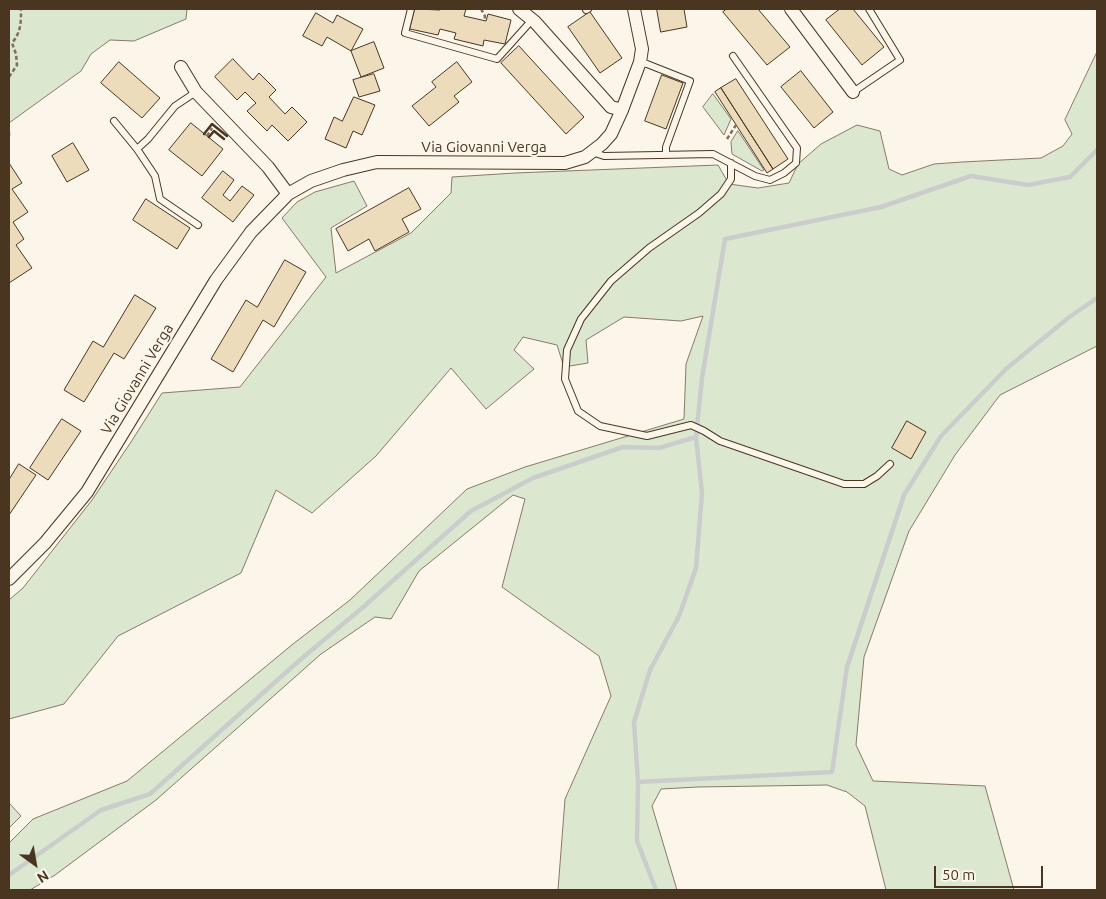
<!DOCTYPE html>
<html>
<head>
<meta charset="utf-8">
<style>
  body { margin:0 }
  #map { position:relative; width:1106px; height:899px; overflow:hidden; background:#fbf6e9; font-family:Ubuntu,sans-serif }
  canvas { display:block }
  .frame { position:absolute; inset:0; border:10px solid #4a3520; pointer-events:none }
  .north { position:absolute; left:10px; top:839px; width:50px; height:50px; -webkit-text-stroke:4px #fbf6e9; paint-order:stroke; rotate:148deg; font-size:14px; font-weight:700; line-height:20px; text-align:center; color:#4a3520 }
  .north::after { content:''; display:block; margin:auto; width:18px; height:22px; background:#4a3520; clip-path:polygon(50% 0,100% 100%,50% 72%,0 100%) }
  .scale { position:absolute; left:934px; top:866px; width:109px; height:22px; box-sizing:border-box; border:2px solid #4a3520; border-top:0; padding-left:6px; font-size:15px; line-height:18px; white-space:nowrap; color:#4a3520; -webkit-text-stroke:4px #fbf6e9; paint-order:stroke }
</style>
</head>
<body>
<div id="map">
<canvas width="1106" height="899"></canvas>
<div class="frame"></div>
<div class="north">N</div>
<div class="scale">50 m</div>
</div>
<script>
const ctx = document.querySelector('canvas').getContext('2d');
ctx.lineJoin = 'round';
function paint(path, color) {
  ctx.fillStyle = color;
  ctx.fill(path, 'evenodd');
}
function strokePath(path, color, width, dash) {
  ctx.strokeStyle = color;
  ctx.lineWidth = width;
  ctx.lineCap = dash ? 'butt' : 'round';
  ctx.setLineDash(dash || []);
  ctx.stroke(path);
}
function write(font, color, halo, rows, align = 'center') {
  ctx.font = font + ' Ubuntu,sans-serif';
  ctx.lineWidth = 4;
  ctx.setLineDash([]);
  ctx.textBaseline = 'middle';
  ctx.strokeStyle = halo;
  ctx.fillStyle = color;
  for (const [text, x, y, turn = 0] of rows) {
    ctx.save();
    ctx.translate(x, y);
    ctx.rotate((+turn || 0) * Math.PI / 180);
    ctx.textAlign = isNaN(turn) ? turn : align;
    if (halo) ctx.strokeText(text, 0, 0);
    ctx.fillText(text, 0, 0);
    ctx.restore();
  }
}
const green = new Path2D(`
  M9 9H187L186 19 134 41 110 40 91 54 81 71 9 123Z
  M1097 52V346L1000 395 955 455 909 531 864 657 856 745 873 781 985 786 1014 890H886L865 806 847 792 827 785 698 787 661 789 652 806 677 890H558L565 799 611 696 599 656 502 587 525 499 513 495 419 571 391 619 375 617 321 654 156 800 55 875 30 890H9V843L33 819 127 781 293 644 350 600 467 489 525 467 684 419 686 364 703 316 681 321 624 317 586 340 588 363 564 367 557 345 523 337 514 350 534 369 486 409 451 368 376 456 312 513 276 490 241 573 118 636 64 704 9 719V600L23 588 92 500 131 442 162 393 240 387 326 277 282 218 297 202 315 192 354 181 367 206 331 228 336 273 411 233 451 193 452 177 515 173 718 165 729 184 758 188 789 183 798 164 821 144 857 125 880 131 889 169 902 175 934 164 962 162 1041 158 1063 146 1072 134 1065 120Z
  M713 94 731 119 724 135 703 107Z
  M738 131 764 170 762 171 732 154 731 142Z
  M9 803 21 816 9 828Z`);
paint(green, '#dce7d0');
strokePath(green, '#887966', 1);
strokePath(new Path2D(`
  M638 782 832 772 847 667 904 495 941 436 1006 369 1068 318 1097 298
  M9 875 101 810 150 794 301 659 361 609 471 511 533 478 623 447 659 448 696 437 702 378 725 239 881 207 971 176 1028 185 1070 177 1097 150
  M656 890 637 841 638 782 634 722 650 670 679 616 696 568 702 493 696 437`), '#c9cecd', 4.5);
const building = new Path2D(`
  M415 9 440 10V9H466L464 16 486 21 488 14 511 20 505 44 484 40 483 46 454 39 456 33 440 29 438 35 410 29Z
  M657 9H684L687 27 661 32Z
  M727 9H758L790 47 767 65 723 12Z
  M840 9H853L884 47 862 65 826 20Z
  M590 12 622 58 600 73 568 27Z
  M316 13 333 23 337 15 363 29 351 51 327 37 322 46 303 36Z
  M374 42 384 68 361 77 351 51Z
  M519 46 584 117 566 134 501 63Z
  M233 59 253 80 259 73 276 90 269 97 285 114 292 107 307 122 288 141 272 125 267 131 247 111 256 103 245 92 237 100 215 77Z
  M119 62 160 98 142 118 101 83Z
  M457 62 472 82 454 96 459 102 429 126 412 106 436 87 432 82Z
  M801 71 833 112 814 128 781 87Z
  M374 74 380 91 359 97 353 80Z
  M662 75 683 83 666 129 645 121Z
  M736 79 788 159 773 169 721 88Z
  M721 88 773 169 767 173 715 92Z
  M354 97 375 105 362 135 353 131 346 148 325 139 334 117 342 121Z
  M191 123 223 149 202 176 169 150Z
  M73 143 89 170 67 182 52 156Z
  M9 163 22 183 12 189 28 212 13 222 24 239 16 245 32 268 9 283Z
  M223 171 234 180 223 195 230 201 242 186 254 195 233 222 202 198Z
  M409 188 421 209 402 219 409 232 375 251 369 239 348 251 336 229Z
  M146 199 190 228 177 249 133 220Z
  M285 260 306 272 274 327 263 320 233 372 211 359 246 300 257 307Z
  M135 295 156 308 124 359 114 353 84 402 64 390 93 341 103 347Z
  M62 419 81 431 48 480 30 468Z
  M907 421 926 432 911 459 892 448Z
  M19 464 36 475 9 515V480Z`);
paint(building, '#ecdcbc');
strokePath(building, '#4a3520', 1);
const service = new Path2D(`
  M411 9 405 33 497 59 532 20
  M586 10 588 9
  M640 62 647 64 690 81 666 147V155
  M853 92 900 60 869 9
  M114 121 137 149 148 139 175 106 196 92
  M137 149 155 176 160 199 198 225
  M592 152 604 156 713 154 755 176 770 180 784 173 796 163 797 148 733 56
  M731 163V179L721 194 699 213 649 248 611 281 581 319 567 350 565 379 578 411 600 426 647 436 691 425 704 431 720 441 844 484H864L877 476 890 464`);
const minor = new Path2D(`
  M519 9 535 22 611 107 622 110
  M791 9 853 92
  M181 67 196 92 268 167 288 194
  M9 579 45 543 87 492 216 280 251 232 288 194 311 181 343 170 377 162 565 163 585 157 602 144 611 134 622 110 640 62 642 49 634 9`);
strokePath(service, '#4a3520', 8);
strokePath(minor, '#4a3520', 14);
strokePath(new Path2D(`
  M481 9 485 16 484 21
  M9 77 17 65 16 54 12 43C21 32 21 23 21 9
  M9 132V136
  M207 136 212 128
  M727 139 736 125`), '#7f6f5c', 2.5, [4, 2.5]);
strokePath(service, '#fbf6e9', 6);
strokePath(minor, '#fbf6e9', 12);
strokePath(new Path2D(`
  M204 134 212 124 227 136
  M209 137 214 131 224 139`), '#4a3520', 2.5);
write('15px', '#4a3520', '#fbf6e9', [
  ["Via Giovanni Verga",484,147],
  ["Via Giovanni Verga",137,379,-59]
]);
</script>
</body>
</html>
